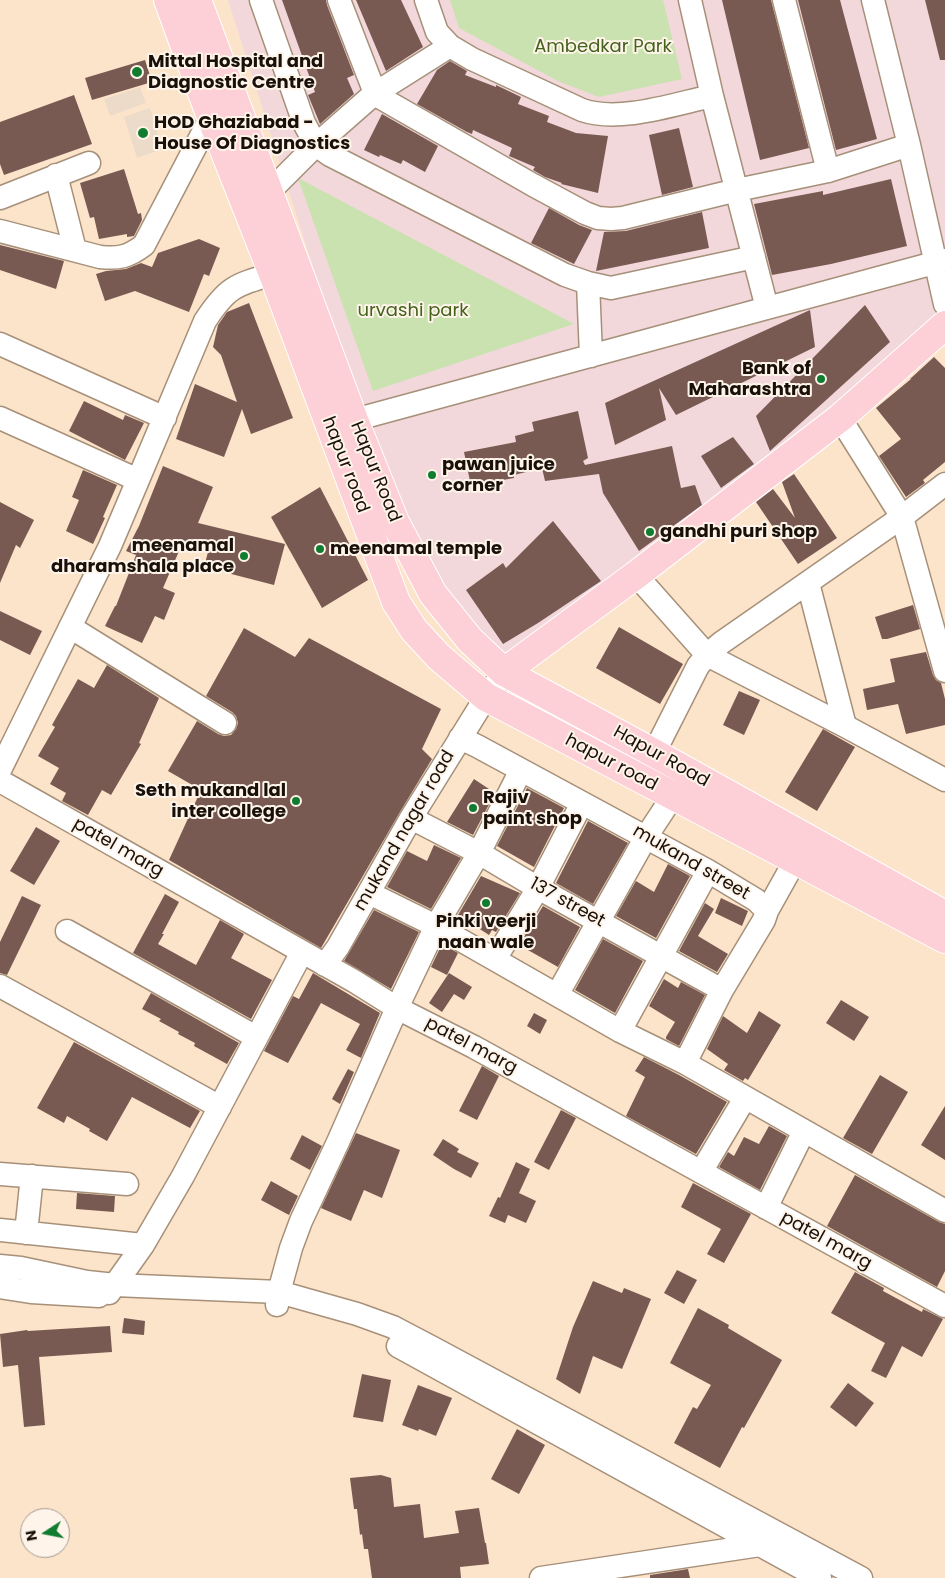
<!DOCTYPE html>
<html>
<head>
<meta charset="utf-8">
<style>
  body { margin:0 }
  #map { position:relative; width:945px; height:1578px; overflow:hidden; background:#fce4cb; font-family:Poppins,sans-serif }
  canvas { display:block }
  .north { position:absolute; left:20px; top:1508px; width:50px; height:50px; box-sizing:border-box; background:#fef4ea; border:1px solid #a29990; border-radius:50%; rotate:259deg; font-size:14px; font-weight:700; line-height:20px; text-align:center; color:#191109 }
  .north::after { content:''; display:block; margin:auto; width:18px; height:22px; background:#0f7c30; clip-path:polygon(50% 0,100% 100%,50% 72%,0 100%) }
</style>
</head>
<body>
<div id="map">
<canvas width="945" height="1578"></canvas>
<div class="north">N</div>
</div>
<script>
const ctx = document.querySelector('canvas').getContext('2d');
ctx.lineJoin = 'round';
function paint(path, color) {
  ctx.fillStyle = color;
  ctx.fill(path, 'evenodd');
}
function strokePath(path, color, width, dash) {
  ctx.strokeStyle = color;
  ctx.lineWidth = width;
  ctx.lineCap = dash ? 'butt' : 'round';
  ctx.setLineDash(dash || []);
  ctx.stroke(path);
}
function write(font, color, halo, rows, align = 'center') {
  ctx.font = font + ' Poppins,sans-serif';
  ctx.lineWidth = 4;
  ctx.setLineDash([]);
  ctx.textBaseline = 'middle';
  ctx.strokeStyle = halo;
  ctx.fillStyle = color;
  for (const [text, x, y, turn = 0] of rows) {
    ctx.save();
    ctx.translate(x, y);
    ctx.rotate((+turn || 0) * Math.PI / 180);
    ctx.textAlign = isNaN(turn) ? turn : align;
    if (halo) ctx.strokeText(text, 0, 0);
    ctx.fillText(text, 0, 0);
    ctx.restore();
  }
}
paint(new Path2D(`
  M228 0H945V328L502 658 449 606 400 519 350 383Z`), '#f2d7db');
paint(new Path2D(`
  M140 87 146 103 110 116 104 99Z
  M150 108 163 149 137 158 124 117Z`), '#eddbca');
paint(new Path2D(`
  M450 0H663L682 79 599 97 558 81 459 28Z
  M298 178 574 324 373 391Z`), '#c9e2b0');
paint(new Path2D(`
  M282 0H326L327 5 354 75 347 78 354 94 320 124 308 95 315 92Z
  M356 0H401L423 47 386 71Z
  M722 0H771L809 148 760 160Z
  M798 0H840L877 139 836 150Z
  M925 0H945V60H940Z
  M145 60 152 82 92 100 85 78Z
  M450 61 467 71 465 75 496 87V85L521 97 518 104 549 116 547 122 576 133 608 136 598 193 561 184 562 183 545 177 533 170 535 167 509 156 512 148 473 130 472 134 467 132 417 104 437 70Z
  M74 95 92 144 4 175 0 164V122Z
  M382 114 438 146 425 172 403 160 401 164 380 155 379 157 364 150Z
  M679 128 693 187 662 195 649 135Z
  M124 169 138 214 141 213 142 220 134 236 127 237V234L99 239 94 217 90 218 80 183Z
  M891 179 907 246 831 264 772 275 754 204 823 191V195Z
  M549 208 579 225 592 230 574 264 531 243Z
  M702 212 709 248 596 271 604 232 626 231Z
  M199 239 220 248 209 276 204 274 189 312 135 291 105 301 96 274 106 271 126 269 141 263 152 267 158 253Z
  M0 245 64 261 56 289 0 270Z
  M249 303 293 418 251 434 242 409 224 457 176 439 195 384 237 402 221 355 213 347 218 325 227 312Z
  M865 305 890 342 770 451 756 416Z
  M810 310 815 347 676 415 659 388 666 420 615 445 605 403Z
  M934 357 945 368V462L923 480 925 483 906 497 879 456 901 439 876 408 911 379H910Z
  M84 401 123 420 125 415 144 423 125 460 69 431Z
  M578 411 588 458 583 461 585 465 672 446 681 488 695 485 702 505 639 551 603 493 599 474 545 481 542 468 514 475V478L471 486 464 452 516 442 515 436 534 431 532 422Z
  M733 437 754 464 721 488 701 456Z
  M163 466 213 487 198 523 285 544 274 585 204 567 208 552 183 542 163 588 175 593 164 620 155 616 142 643 105 626 115 606H116L136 555 126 551 139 526Z
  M83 470 117 485 103 517 105 518 93 544 66 531 79 500 72 497Z
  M794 474 837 538 798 564 756 502 773 489 795 518 782 482Z
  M320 487 368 580 322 608 271 517Z
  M0 502 34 520 20 548 16 545 0 583Z
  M553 521 601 581 538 623 503 644 466 590 503 563 506 568Z
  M913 605 920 629 887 639H882L875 617Z
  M0 611 42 631 30 655 0 640Z
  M619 627 683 664 660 704 596 668Z
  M244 628 295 657 309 638 441 709 422 749 432 759 400 812 321 948 169 860 201 790 168 771 197 721 218 734 224 736 231 735 236 729 238 723 236 716 232 712 206 696Z
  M926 652 933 675 936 680 941 683 945 699V725L906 734 898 704 867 710 863 689 895 682 890 659Z
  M107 665 159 698 139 743 141 744 111 795 102 790 88 815 62 801 66 793 50 784 59 768 38 756 55 727 52 725 78 679 94 688Z
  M739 691 760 700 744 735 723 725Z
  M823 729 855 747 817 811 785 792Z
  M474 779 495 793 473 835 447 822Z
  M527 788 564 808 534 867 497 846Z
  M588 821 628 843 593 904 556 883Z
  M36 827 60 841 34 885 10 871Z
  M434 845 461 858 431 909 387 887 407 851 427 861Z
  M668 864 690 876 656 938 616 916 636 881 654 892Z
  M481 876 520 893 496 932 492 930 489 935 458 915Z
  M165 894 179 902 162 934H164L158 944 196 965 220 920 244 934 231 958 272 980 251 1019 133 953Z
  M22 896 41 905 7 975 0 973V942Z
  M721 898 748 911 742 926 715 913Z
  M705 903 714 909 698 936 728 954 717 972 679 951Z
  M543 906 580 927 558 967 519 945Z
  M374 910 419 932 391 989 344 961Z
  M603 939 643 961 615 1013 575 990Z
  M442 944 458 953 447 975 431 967Z
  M313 973 380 1013 361 1058 346 1050 360 1024 321 1003 288 1063 264 1051 293 996 299 999Z
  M449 973 472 987 464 1000 454 994 442 1012 429 1003Z
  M664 979 678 988 681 982 705 995 679 1046 666 1039V1037L675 1022 649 1006Z
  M151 993 239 1043 227 1064 194 1046 195 1043 178 1034 179 1032 159 1021 161 1019 142 1009Z
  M841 1000 869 1017 854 1041 826 1023Z
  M759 1011 781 1025 748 1080 745 1078 743 1081 724 1070 728 1064 707 1049 723 1016 747 1033Z
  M534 1013 547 1020 540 1034 527 1026Z
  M74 1042 200 1111 190 1128 132 1097 107 1141 89 1131 90 1129 67 1116 64 1123 37 1108Z
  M644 1057 679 1075 727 1102 696 1154 626 1116 645 1077 635 1071Z
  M482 1066 499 1076 477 1120 459 1111Z
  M348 1069 354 1072 340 1104 332 1099Z
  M880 1075 908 1092 872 1154 843 1138Z
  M945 1106V1160L921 1145Z
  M561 1110 576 1118 549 1170 534 1162Z
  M769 1126 787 1136 760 1190 719 1167 728 1152 734 1156 744 1137 759 1144Z
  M356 1133 400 1150 382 1198 364 1190 351 1221 321 1208Z
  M302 1135 322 1146 310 1170 290 1159Z
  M443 1139 459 1149 457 1152 479 1163 471 1178 454 1169 433 1155Z
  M516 1162 530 1169 519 1193 536 1201 526 1223 508 1215 505 1223 489 1216 498 1197 500 1198Z
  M855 1175 939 1222 945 1224V1271L937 1287 827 1226Z
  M271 1181 298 1196 289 1215 261 1200Z
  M693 1183 751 1214 724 1263 707 1254 721 1229 681 1207Z
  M77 1193 115 1196 114 1212 76 1209Z
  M677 1270 697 1280 684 1304 664 1293Z
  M855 1272 884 1288 883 1291 922 1312 923 1309 943 1319 922 1357 902 1346 886 1378 871 1371 885 1343 831 1313Z
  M593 1281 622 1293 624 1288 651 1299 622 1369 593 1356 580 1394 556 1379 573 1327Z
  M698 1308 729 1325 728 1328 782 1360 744 1428 742 1427 720 1468 674 1443 693 1407 697 1409 711 1385 670 1363Z
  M124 1318 145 1321 144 1335 122 1333Z
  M110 1326 112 1352 39 1357 45 1425 24 1427 18 1365 3 1367 0 1334 27 1330 28 1331Z
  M362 1374 391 1380 383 1422 353 1417Z
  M848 1383 874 1403 856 1427 830 1407Z
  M418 1385 452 1398 436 1436 419 1429 418 1431 402 1425Z
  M517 1429 545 1445 519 1494 491 1479Z
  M381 1475 391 1478 394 1507 420 1504 424 1538 459 1533 455 1511 479 1508 485 1543H486L489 1564 460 1567 461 1578H372L368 1549H364L362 1534 360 1535 357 1509H354L350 1478Z
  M688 1569 690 1578H650V1575Z`), '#795a52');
const minor = new Path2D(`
  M261 0 304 123 316 145 330 155 565 275 588 283 611 288 754 257
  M339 0 375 93
  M426 0 437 32 450 46 472 59 582 110C620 123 674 104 712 96L767 308 945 260
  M690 0 712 96
  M784 0 828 171
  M873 0 909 145 945 304
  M374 94 533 185 585 213 598 218 611 219 623 218 737 190 828 171 909 145
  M56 175 75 250
  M269 192 316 145 374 94 450 46
  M0 198 89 163
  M0 231 100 257C119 259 128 257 144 245L211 117
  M588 283 591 356
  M0 344 165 418
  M0 418 138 480
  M840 418 902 517 945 671
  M354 420 767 308
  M636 575 707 655 845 726 945 780
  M808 583 845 726
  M70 627 225 723
  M460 738 477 746 708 871 756 900 767 911 764 920 722 990 685 1063
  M654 753 698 666 707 655 721 643 902 517 945 484
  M0 770 110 546 138 480 205 321C227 287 235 285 273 274
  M0 781 354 981 397 1008 474 1047 945 1306
  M411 818 479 853 538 888 722 990
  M369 893 436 926 620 1031 685 1063 945 1211
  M767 911 796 859
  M67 931 256 1037
  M495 959 538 888 582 803
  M325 965 338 947 411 818 486 697 504 672
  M0 986 220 1107
  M557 995 646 837 673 796
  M620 1031 708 871
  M701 1172 745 1098
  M0 1174 127 1184
  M766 1208 804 1131
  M0 1230 143 1245
  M26 1233 32 1176
  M0 1266 21 1268 87 1282 115 1285 279 1292 357 1314 393 1327 433 1348 861 1578
  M0 1287 31 1292 99 1296
  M109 1293 143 1245 183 1176 302 952
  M277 1305 279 1292 291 1248 301 1221 338 1142 397 1008 436 926 479 853 521 770
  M398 1346 820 1578
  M541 1578 760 1545`);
const major = new Path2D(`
  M168 0 211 117 273 274 396 602 414 630 439 657 486 697 945 939
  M197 0 354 420 395 522 433 594 470 640 504 672 654 753 945 915
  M504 672 636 575 840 418 945 325`);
strokePath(minor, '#a79079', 25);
strokePath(major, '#fff', 30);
strokePath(minor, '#fff', 22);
strokePath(major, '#fdd0d7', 28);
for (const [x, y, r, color] of [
  [137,72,6,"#0f7c30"],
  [143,133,6,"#0f7c30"],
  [821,379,5,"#0f7c30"],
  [432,475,5,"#0f7c30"],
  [650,532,5,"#0f7c30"],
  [320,549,5,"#0f7c30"],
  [244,556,5,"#0f7c30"],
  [296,801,5,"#0f7c30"],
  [473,808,5,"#0f7c30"],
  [486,903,5,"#0f7c30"]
]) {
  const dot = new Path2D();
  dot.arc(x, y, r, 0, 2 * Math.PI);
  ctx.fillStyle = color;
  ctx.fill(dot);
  strokePath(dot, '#fef4ea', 2);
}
write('18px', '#43621b', '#fef4ea', [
  ["Ambedkar Park",603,47],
  ["urvashi park",413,311]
]);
write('bold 18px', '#191109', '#fef4ea', [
  ["Mittal Hospital and",148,62],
  ["Diagnostic Centre",148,83],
  ["HOD Ghaziabad -",154,123],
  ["House Of Diagnostics",154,144],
  ["Bank of",811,369,"right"],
  ["Maharashtra",811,390,"right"],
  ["pawan juice",442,465],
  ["corner",442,486],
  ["gandhi puri shop",660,532],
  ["meenamal",234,546,"right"],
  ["dharamshala place",234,567,"right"],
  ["meenamal temple",330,549],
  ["Seth mukand lal",286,791,"right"],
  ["inter college",286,812,"right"],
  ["Rajiv",483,798],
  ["paint shop",483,819],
  ["Pinki veerji",486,922,"center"],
  ["naan wale",486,943,"center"]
], 'left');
write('18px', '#191109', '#fef4ea', [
  ["hapur road",345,465,69],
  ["Hapur Road",375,472,68],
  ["Hapur Road",661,757,29],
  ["hapur road",611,763,28],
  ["mukand nagar road",405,831,-60],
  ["patel marg",118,848,30],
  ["mukand street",691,863,30],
  ["137 street",567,903,29],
  ["patel marg",471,1046,28],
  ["patel marg",826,1241,29]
]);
</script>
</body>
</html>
